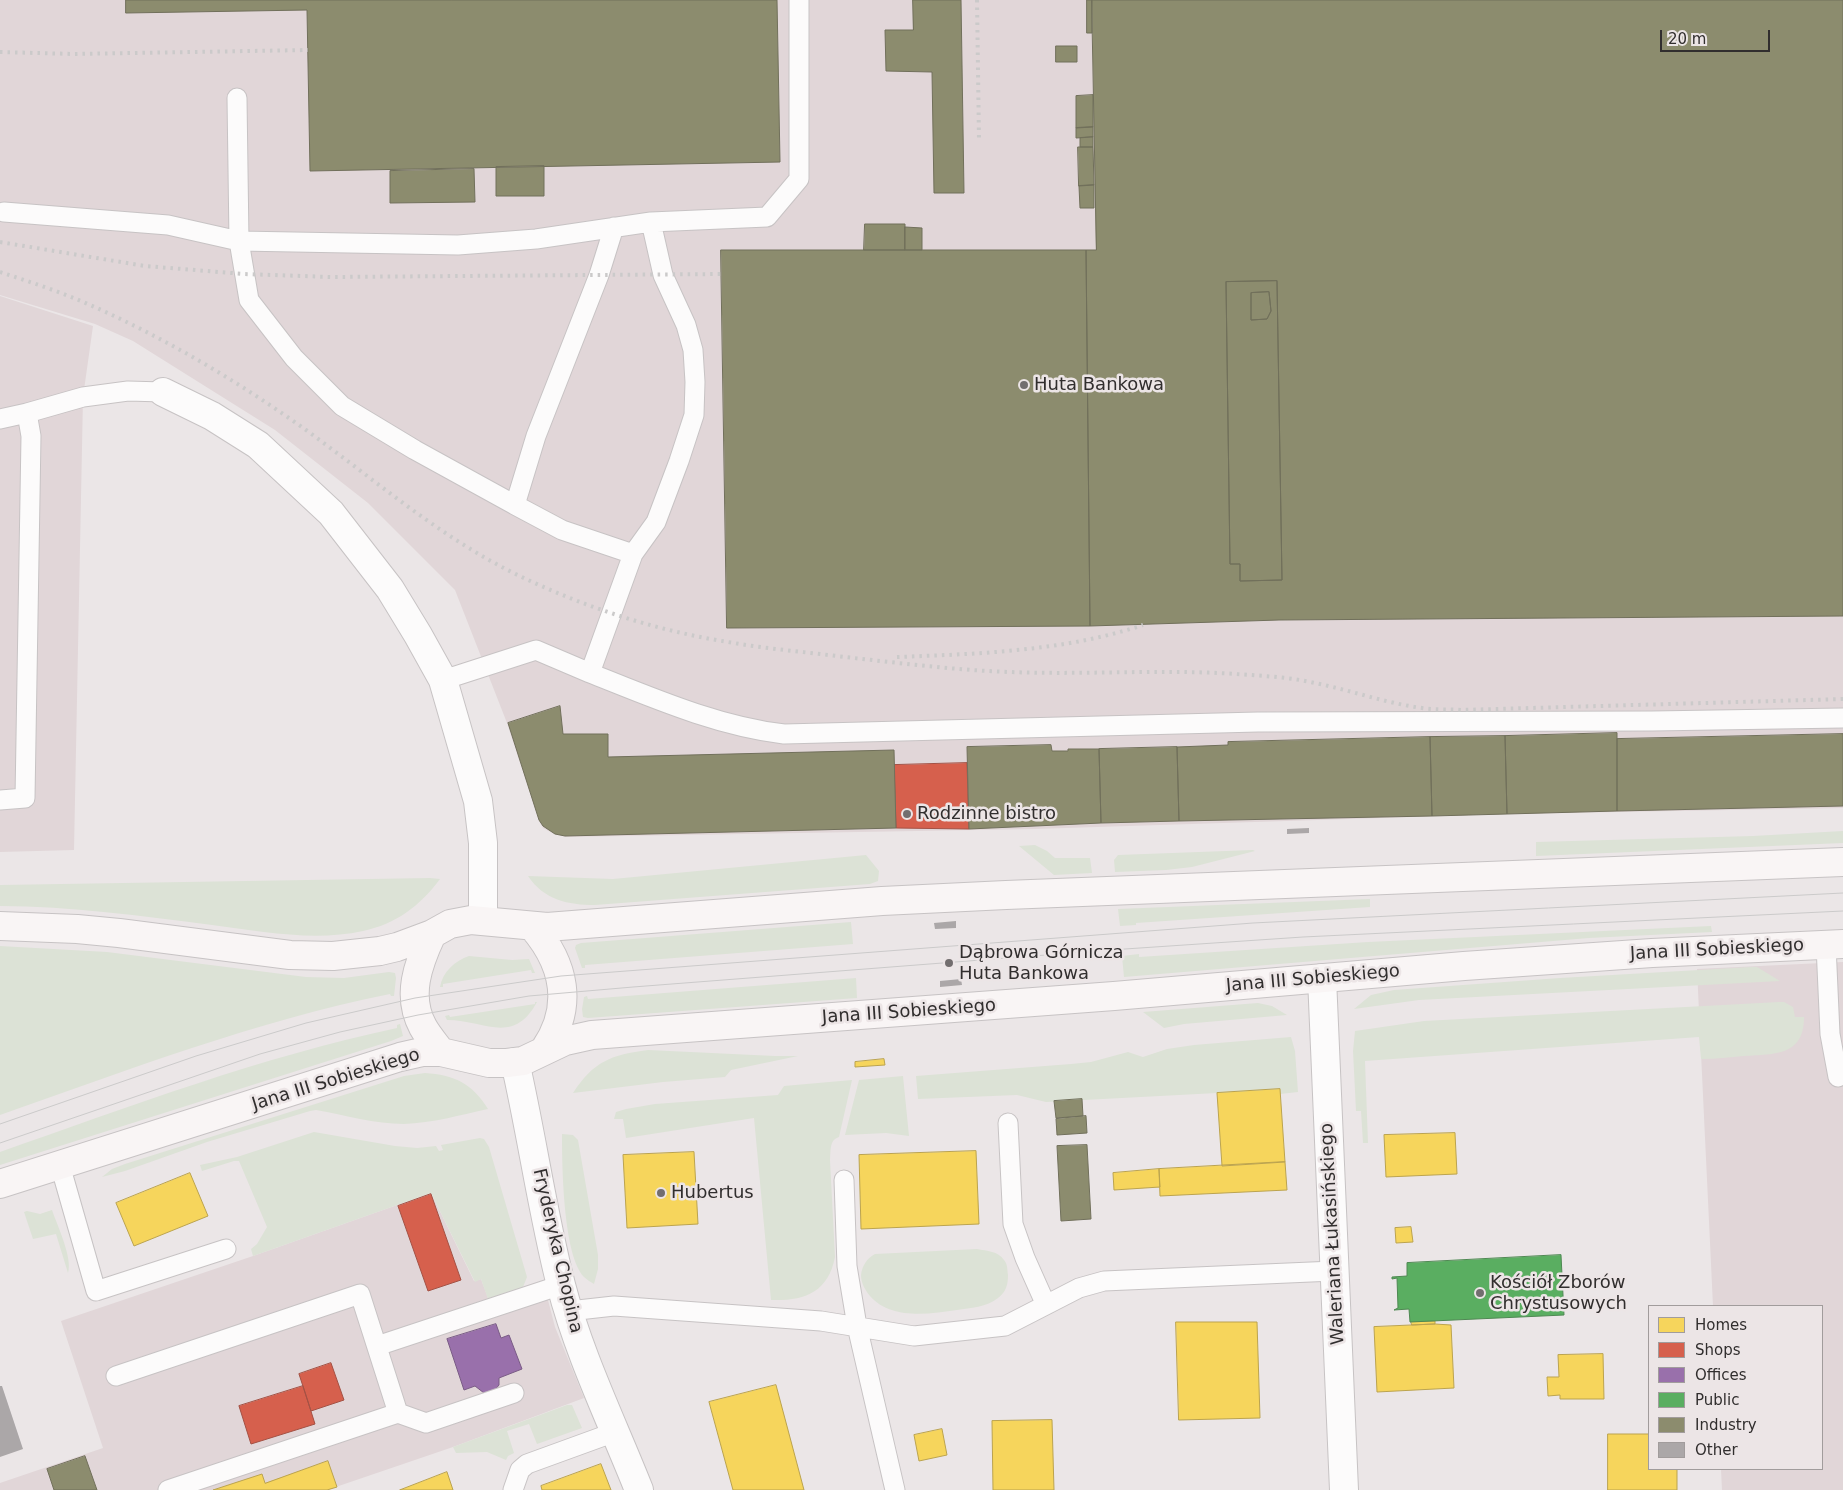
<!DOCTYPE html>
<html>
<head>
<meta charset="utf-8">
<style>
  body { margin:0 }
  #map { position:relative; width:1843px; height:1490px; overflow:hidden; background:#ebe6e7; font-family:"DejaVu Sans",sans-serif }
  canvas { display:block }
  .legend { position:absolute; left:1648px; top:1305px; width:175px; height:165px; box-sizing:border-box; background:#ece5e6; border:1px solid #a19c9c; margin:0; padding:6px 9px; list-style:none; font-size:15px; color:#312e2e }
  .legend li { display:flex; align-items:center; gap:10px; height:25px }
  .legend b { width:25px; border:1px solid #a19c9c }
  .scale { position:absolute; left:1660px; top:30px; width:110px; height:22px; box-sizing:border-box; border:2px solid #312e2e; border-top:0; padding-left:6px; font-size:15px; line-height:18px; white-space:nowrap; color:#312e2e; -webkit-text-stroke:4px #ece5e6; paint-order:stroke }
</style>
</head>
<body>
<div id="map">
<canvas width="1843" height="1490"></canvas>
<ul class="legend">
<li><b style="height:14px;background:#f6d55c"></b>Homes</li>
<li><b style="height:14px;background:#d6604d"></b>Shops</li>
<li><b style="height:14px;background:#9970ab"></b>Offices</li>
<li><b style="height:14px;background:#5aae61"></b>Public</li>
<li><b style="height:14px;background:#8c8c6e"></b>Industry</li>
<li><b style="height:14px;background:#aba7a8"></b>Other</li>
</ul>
<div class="scale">20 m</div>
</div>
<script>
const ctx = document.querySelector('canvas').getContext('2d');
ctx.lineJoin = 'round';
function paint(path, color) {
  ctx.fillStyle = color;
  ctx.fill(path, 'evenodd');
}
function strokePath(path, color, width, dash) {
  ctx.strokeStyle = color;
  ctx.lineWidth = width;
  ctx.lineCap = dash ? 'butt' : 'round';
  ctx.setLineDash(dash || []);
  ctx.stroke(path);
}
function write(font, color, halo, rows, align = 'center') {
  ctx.font = font + ' "DejaVu Sans",sans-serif';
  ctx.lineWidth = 5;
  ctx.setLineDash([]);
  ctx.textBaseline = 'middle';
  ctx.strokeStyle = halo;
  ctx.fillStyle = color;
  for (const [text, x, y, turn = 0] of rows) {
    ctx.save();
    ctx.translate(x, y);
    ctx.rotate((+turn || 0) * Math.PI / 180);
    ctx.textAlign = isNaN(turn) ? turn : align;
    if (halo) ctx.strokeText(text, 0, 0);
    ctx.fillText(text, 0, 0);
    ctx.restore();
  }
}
paint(new Path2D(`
  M0 0H1843V808L1507 814 1034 829 566 837 554 834 543 828 539 821 507 723 455 590 368 503 275 430 133 341 95 324 0 295Z
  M0 296 93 326 83 397 74 850 0 852Z
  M1843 962V1490H1722L1721 1469H1822V1306H1713L1697 969Z
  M431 1193 474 1281 481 1279 488 1298 543 1281 555 1327 584 1398 453 1447 327 1490H0V1483L103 1448 61 1321 253 1256Z`), '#e1d6d8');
paint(new Path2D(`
  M1843 831V843L1536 856V842L1753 836Z
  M1035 845 1047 851 1055 858H1090L1092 873 1054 875 1019 846Z
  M1253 850 1255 851 1192 867 1166 870 1115 872 1114 860 1118 855Z
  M866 855 879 871 878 881 870 884 595 905C568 905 544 900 528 876L613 879Z
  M430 878 440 879C420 906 396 924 363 931 313 942 261 931 212 925 141 916 71 906 0 906V885Z
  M1370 899V907L1136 923V925L1120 926 1118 909Z
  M851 922 853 944 585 965V968H582L575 948 576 945 581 943Z
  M1711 926 1712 932 1589 938 1124 977 1122 956 1139 954V957L1368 942Z
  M0 946 107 952 306 977 344 978 389 972 395 973 396 978 394 996H391L390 994C256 1021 128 1070 0 1115Z
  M469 956 512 960 529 959 535 973H532L531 970 443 984V987H440C443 971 455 961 469 956Z
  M1751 967H1757L1780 981 1419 1000 1354 1009 1371 995 1394 990 1560 978Z
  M856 978 857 998 588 1018 583 1017 582 1009 584 997 587 996 588 999Z
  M535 1002H537C513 1046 485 1020 447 1020L445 1016 449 1015 450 1017 535 1004Z
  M1779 1002H1784L1793 1007 1795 1017H1804C1804 1056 1775 1054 1744 1056 1730 1057 1715 1059 1701 1059L1699 1037 1365 1061 1368 1143H1363L1361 1111H1356L1353 1051 1355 1031 1424 1021Z
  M1258 1003 1272 1006 1287 1015 1184 1024 1164 1028 1143 1012Z
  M400 1024 403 1036 391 1041 0 1165V1152C131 1106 261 1057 397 1028V1025Z
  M1291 1037 1295 1051 1298 1092 1280 1094 1217 1093 1046 1102 1017 1095 918 1099 916 1076 1071 1064 1091 1062 1128 1052 1143 1057 1167 1049 1194 1045Z
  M648 1050 775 1056H798L731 1070 725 1077 663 1082 573 1093C594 1061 611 1055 648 1050Z
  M425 1073C454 1075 472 1083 488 1109 461 1115 432 1123 404 1124 375 1124 345 1115 316 1110L310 1111 207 1142 125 1171 102 1177 112 1169 125 1164 404 1076Z
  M903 1076 909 1136 886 1133 845 1135 859 1080Z
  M852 1080 839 1137C829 1140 831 1151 830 1160L835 1257C828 1293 804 1301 771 1300L754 1118 626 1138 623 1119H614L616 1112 626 1109 655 1104 778 1095 784 1086Z
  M314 1132 395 1146 417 1148 436 1146 439 1151 443 1150 441 1145 480 1138 484 1139 489 1147 527 1277 523 1287 488 1299 481 1279 475 1282 431 1193 253 1256 251 1249 257 1244 267 1227 239 1161H234L202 1171 200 1165 237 1157Z
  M562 1134 573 1135 578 1140 598 1255V1269L594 1284C591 1282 587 1280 584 1277 563 1255 562 1165 562 1134Z
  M52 1210C57 1225 73 1258 68 1273L56 1234 33 1239 24 1212 27 1211 40 1214Z
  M977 1249C987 1251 998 1251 1004 1260 1008 1265 1007 1269 1008 1275 1008 1285 1006 1292 998 1298 987 1307 970 1308 957 1310 929 1314 891 1320 870 1296 865 1290 861 1283 861 1275 862 1266 867 1258 875 1254Z
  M567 1405H572L582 1428 537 1444 529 1424 507 1431 514 1453 508 1456 506 1460 487 1452 456 1453 453 1447Z`), '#dce2d6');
const homes = new Path2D(`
  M884 1059 885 1065 855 1067V1062Z
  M1280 1089 1285 1162 1222 1166 1217 1093Z
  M1455 1133 1457 1174 1386 1177 1384 1135Z
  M976 1151 979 1224 861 1229 859 1155Z
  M694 1152 698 1224 627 1228 623 1155Z
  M1285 1162 1287 1190 1160 1196 1159 1169Z
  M1159 1169 1160 1187 1114 1190 1113 1173Z
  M190 1173 208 1216 134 1246 116 1203Z
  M1411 1227 1413 1242 1396 1243 1395 1228Z
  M1411 1321H1435V1324L1412 1325Z
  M1176 1322H1257L1260 1418 1179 1420Z
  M1435 1324 1451 1325 1454 1388 1377 1392 1374 1327Z
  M1603 1354 1604 1399H1560V1395L1548 1396 1547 1377H1559L1558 1355Z
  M776 1385 804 1490H733L709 1402Z
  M1052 1420 1054 1490H993L992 1421Z
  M942 1429 947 1455 919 1461 914 1435Z
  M1608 1434H1649V1469H1677V1490H1608Z
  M328 1461 337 1487 327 1490H213L262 1474 265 1483Z
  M601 1464 611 1490H542L541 1486Z
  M447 1472 453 1490H400Z`);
paint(homes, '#f6d55c');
strokePath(homes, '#bba34e', 1);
const shops = new Path2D(`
  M967 763 969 829 896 828 894 765Z
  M431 1194 461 1280 428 1291 398 1206Z
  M331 1363 344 1400 311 1411 299 1374Z
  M303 1386 315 1424 251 1444 239 1406Z`);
paint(shops, '#d6604d');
strokePath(shops, '#a45144', 1);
const offices = new Path2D(`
  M496 1324 501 1338 509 1335 522 1369 499 1378V1385L494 1391 484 1393 475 1386 464 1390 447 1339Z`);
paint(offices, '#9970ab');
strokePath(offices, '#7a5c86', 1);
const public = new Path2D(`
  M1561 1255 1564 1315 1410 1322 1409 1309 1394 1310 1398 1308 1397 1278 1392 1279V1277L1407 1276V1263Z`);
paint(public, '#5aae61');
strokePath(public, '#4e8852', 1);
const industry = new Path2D(`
  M126 0H777L780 162 310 171 307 10 126 13Z
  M913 0H961L964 193H934L932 72 886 71 885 30H913Z
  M1087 0H1092V33H1087Z
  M1092 0H1843V616L1279 620 1090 626 1086 250H1096ZM1277 281 1282 580 1240 581V564H1230L1226 282Z
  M1056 46H1077V62H1056Z
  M1093 95V127L1076 128V96Z
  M1093 127V137L1076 138V128Z
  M1093 137V147H1080V138Z
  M1078 147H1093L1094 185 1079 186Z
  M544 166V196H496V167Z
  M474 169 475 202 390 203V171Z
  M1094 185V208H1080L1079 186Z
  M865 224H905V250H864Z
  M905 227 922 228V250H905Z
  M721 250H1086L1090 626 727 628Z
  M1277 281 1282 580 1240 581V564H1230L1226 282ZM1269 292 1271 311 1267 319 1251 320V293Z
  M1269 292 1271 311 1267 319 1251 320V293Z
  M560 706 563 734H608V757L894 750 896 828 565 836 555 834 543 826 539 820 508 723Z
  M1617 733V811L1507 814 1505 736Z
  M1843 734V806L1617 811V739Z
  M1505 736 1507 814 1432 816 1430 737Z
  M1430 737 1432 816 1179 821 1177 747 1228 745V742Z
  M1051 745 1052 751H1068V749H1099L1101 823 969 829 967 747Z
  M1177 747 1179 821 1101 823 1099 749Z
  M1082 1099 1083 1116 1056 1118 1054 1101Z
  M1086 1116 1087 1133 1057 1135 1056 1119Z
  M1087 1145 1091 1219 1061 1221 1057 1146Z
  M85 1456 97 1490H54L47 1469Z`);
paint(industry, '#8c8c6e');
strokePath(industry, '#71705b', 1);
paint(new Path2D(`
  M1309 828V833L1287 834V829Z
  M956 921V928L935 929 934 923Z
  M961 979 962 985 940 987V981Z
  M0 1386H2L23 1449 0 1457Z`), '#aba7a8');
const service = new Path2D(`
  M4 212 168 225 239 241 237 98
  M614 227 599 275 536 436 515 505 562 530 633 554
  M27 413 83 397 128 391 163 392
  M0 419 27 413 31 436 25 798 0 800
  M515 505 415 450 342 406 294 358 249 300 239 241 458 245 536 239 651 222 767 217 799 179V0
  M590 673C653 698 717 726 784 734L1258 722 1652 721 1843 718
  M443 680 536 650 590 673 633 554 656 522 679 461 694 415 695 382 693 350 686 325 663 275 651 222
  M1826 945 1830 1034 1838 1077
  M1008 1123 1013 1224 1025 1258 1046 1305
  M60 1165 96 1291 226 1249
  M844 1180 847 1266 857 1326 895 1490
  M569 1311 614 1306 821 1321 914 1336 1005 1326 1079 1288 1104 1281 1334 1271
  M377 1346 561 1285
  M116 1376 360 1294 398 1413 426 1423 514 1393
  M168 1490 398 1413
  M513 1490 520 1470 527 1464 615 1432`);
const minor = new Path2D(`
  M163 392 212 416 258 445 331 513 390 589 418 635 443 680 478 801 483 843V920
  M1322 978 1344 1490
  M515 1062C532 1136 542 1211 561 1285 579 1355 612 1422 639 1490`);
const secondary = new Path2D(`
  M0 926 77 929 119 933 290 955 333 956 380 951 397 947 432 934 450 924 471 920 547 927 882 901 1006 895 1843 862
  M532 926C565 964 574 1006 545 1049
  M432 934C418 964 406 996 423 1027 428 1036 435 1044 441 1052
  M0 1184 400 1057 422 1052H441L489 1063H507L523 1061 565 1041 592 1035 1114 996 1464 966 1652 953 1843 944`);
strokePath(service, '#c7c3c4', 21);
strokePath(minor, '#c7c3c4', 30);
strokePath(secondary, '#c7c3c4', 30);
strokePath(service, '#fcfbfb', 19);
strokePath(minor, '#fcfbfb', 28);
strokePath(secondary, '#f9f5f5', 28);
strokePath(new Path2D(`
  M0 1124 196 1056 306 1023 415 998 561 976 1253 923 1843 893
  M0 1143 260 1054 340 1032 418 1015 529 996 633 987 1110 950 1303 937 1843 911`), '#cbcaca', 1);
strokePath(new Path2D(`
  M977 0 979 140
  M0 52 74 54 308 50
  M0 242 145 266 244 274 331 277 722 274
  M0 272C27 281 55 290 81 301 160 335 236 380 306 430 378 482 444 541 526 579 590 609 659 631 728 642 767 649 806 652 845 657 899 663 954 670 1009 672 1085 675 1161 669 1237 674 1263 676 1289 677 1315 683 1350 690 1385 703 1422 708 1435 710 1448 709 1461 710L1843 699
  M897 657C979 654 1065 651 1143 625`), '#cbcaca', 4, [2.5, 5]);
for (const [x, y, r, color] of [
  [1024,385,5,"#726e6f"],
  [907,814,5,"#726e6f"],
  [949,963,5,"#726e6f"],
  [661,1193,5,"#726e6f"],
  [1480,1293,5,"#726e6f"]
]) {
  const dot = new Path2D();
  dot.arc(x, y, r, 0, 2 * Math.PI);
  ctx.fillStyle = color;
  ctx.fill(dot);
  strokePath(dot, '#ece5e6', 2);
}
write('18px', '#312e2e', '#ece5e6', [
  ["Huta Bankowa",1034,385],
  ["Rodzinne bistro",917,814],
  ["Dąbrowa Górnicza",959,953],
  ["Huta Bankowa",959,974],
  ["Hubertus",671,1193],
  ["Kościół Zborów",1490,1283],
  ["Chrystusowych",1490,1304]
], 'left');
write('18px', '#312e2e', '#ece5e6', [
  ["Jana III Sobieskiego",1717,950,-3],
  ["Jana III Sobieskiego",1313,979,-5],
  ["Jana III Sobieskiego",909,1012,-4],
  ["Jana III Sobieskiego",336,1080,-17],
  ["Waleriana Łukasińskiego",1333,1234,-93],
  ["Fryderyka Chopina",557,1251,77]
]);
</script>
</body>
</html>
